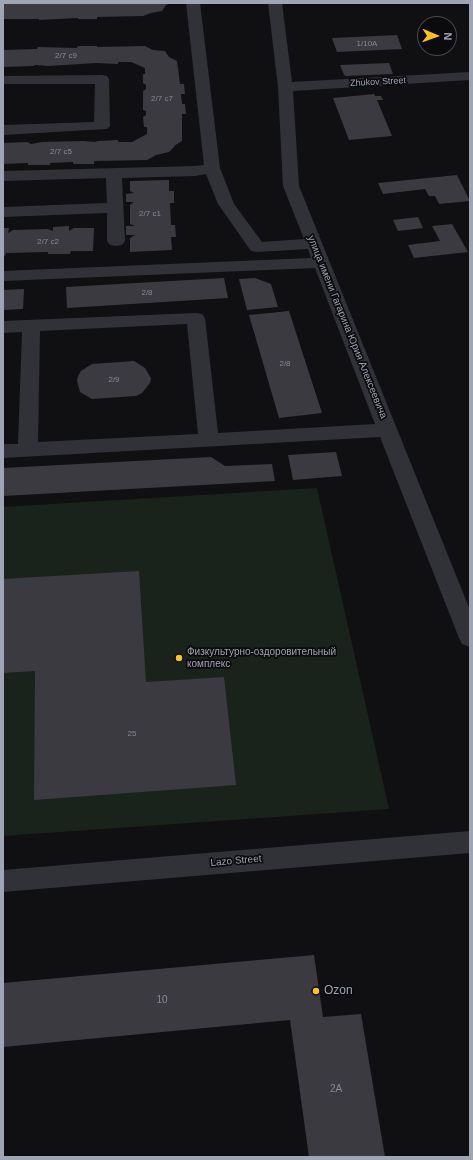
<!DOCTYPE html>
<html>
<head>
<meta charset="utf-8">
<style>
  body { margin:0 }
  #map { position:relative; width:473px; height:1160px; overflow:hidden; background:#101012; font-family:Helvetica,sans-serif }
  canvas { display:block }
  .frame { position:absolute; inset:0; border:4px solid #a0a5b4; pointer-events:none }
  .north { position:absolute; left:417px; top:16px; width:40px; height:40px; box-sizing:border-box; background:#0b0b0d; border:1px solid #474950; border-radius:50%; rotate:92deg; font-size:11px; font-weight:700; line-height:16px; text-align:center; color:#a0a5b4 }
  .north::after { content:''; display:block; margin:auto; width:14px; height:18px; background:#ffc21b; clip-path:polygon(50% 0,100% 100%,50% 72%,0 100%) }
</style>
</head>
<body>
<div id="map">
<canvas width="473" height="1160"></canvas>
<div class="frame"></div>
<div class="north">N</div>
</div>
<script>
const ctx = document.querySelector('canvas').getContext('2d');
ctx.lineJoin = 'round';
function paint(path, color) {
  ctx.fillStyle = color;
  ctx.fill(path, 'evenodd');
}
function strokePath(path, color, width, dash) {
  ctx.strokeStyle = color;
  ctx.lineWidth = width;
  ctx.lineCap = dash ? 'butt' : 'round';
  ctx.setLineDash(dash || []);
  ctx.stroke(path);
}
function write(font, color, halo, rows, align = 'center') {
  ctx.font = font + ' Helvetica,sans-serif';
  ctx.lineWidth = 3.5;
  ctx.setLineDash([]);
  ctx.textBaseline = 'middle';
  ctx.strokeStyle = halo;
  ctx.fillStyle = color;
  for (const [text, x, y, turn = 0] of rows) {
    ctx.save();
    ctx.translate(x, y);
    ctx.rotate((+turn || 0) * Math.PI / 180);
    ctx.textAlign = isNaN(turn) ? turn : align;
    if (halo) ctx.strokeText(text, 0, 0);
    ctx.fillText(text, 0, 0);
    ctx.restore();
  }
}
paint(new Path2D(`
  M317 488 389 809 3 836V507Z`), '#1a221c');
paint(new Path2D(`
  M171 3 166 5 162 11 151 13 143 16 97 17V19H78V18L39 20V19H3V4Z
  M397 35 402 49 337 52 332 38Z
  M78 46H97V47L145 46 153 50 165 51 169 57 177 61 180 84H184L185 94H181L182 104H185L186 114H182V141L174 146H175L169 152 156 155 147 160 94 161V164H73V162L50 163V165H28V163L3 164V143L27 142 31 144 42 142 83 141 95 142 98 141 118 140V142H132L147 134V127H144L143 117 146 115V111L143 110V91L146 89V85L143 83V74H145V68L131 62H118V64L96 63 48 66 36 65 33 66 3 67V50L37 49 38 47 77 48Z
  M389 63 393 74 346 76 344 75 340 65Z
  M374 94 375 96H381L383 100H377L392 136 349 140 333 98Z
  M457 175 470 201 439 204 435 196H429L425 189 383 194 378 183Z
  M169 180V191H174V203H170L171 225H175L176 237H171L172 250 130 252V238L135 235H126V226H135L130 224V205L134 202H126V194L134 193 130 191V181Z
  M418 217 423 228 398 231 393 220Z
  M452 224 468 252 414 258 408 245 440 241 432 226Z
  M69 226V231L74 228H94L93 251H71L70 254H48V252L6 253 5 256H3V228H9L8 233 13 230 48 229 53 231V227Z
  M224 278 228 298 67 308 66 287Z
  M255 278 271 284 278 307 247 310 239 279Z
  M24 289 23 309 3 310V290Z
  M289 311 322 413 279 418 249 315Z
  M134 361 145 368 151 378 150 383 142 393 136 396 92 399 80 392 77 381 78 376 81 371 92 364Z
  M336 452 342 476 293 480 288 455Z
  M211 457 225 466 272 464 275 481 3 496V468Z
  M139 571 146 682 224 677 236 785 34 800 35 671 3 673V579Z
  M314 955 323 1017 361 1014 385 1157H309L290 1020 3 1047V983Z`), '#3a3a40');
paint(new Path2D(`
  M186 3H200L220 168 234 204 262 242 304 239 283 186 278 87 268 3H282L292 82 470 72V80L293 91 299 186 470 610V647L462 644 459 638 380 437 3 458V444H18L22 332 3 333V321L196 313 202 314 205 318 218 433 375 424 315 268 3 281V271L311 258 308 249 257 252 251 251 218 204 206 174 195 176 122 178 125 241 122 245 116 246 110 245 107 241V213L3 217V207L107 203 106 178 3 181V171L195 166 204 165ZM187 324 198 434 38 442 40 331Z
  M102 75 107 76 109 79 110 126 107 129 3 135V125L94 122 95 84H3V76Z
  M470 831V853L3 892V870Z`), '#313237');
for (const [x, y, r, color] of [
  [179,658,4,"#ffc21b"],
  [316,991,4,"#ffc21b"]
]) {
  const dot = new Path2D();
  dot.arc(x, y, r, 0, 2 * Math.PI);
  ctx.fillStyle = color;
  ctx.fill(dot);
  strokePath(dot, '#0b0b0d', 1.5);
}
write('8px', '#868a97', null, [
  ["1/10А",367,44],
  ["2/7 с9",66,56],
  ["2/7 с7",162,99],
  ["2/7 с5",61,152],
  ["2/7 с1",150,214],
  ["2/7 с2",48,242],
  ["2/8",147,293],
  ["2/8",285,364],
  ["2/9",114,380],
  ["25",132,734]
]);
write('9px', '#a0a5b4', '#0b0b0d', [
  ["Zhukov Street",378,82,-3]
]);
write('10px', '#a0a5b4', '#0b0b0d', [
  ["улица имени Гагарина Юрия Алексеевича",347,327,68],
  ["Lazo Street",236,861,-5]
]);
write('10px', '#a0a5b4', '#0b0b0d', [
  ["Физкультурно-оздоровительный",187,652],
  ["комплекс",187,664]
], 'left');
write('10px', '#868a97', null, [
  ["10",162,1000],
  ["2А",336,1089]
]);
write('12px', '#a0a5b4', '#0b0b0d', [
  ["Ozon",324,991]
], 'left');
</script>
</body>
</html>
